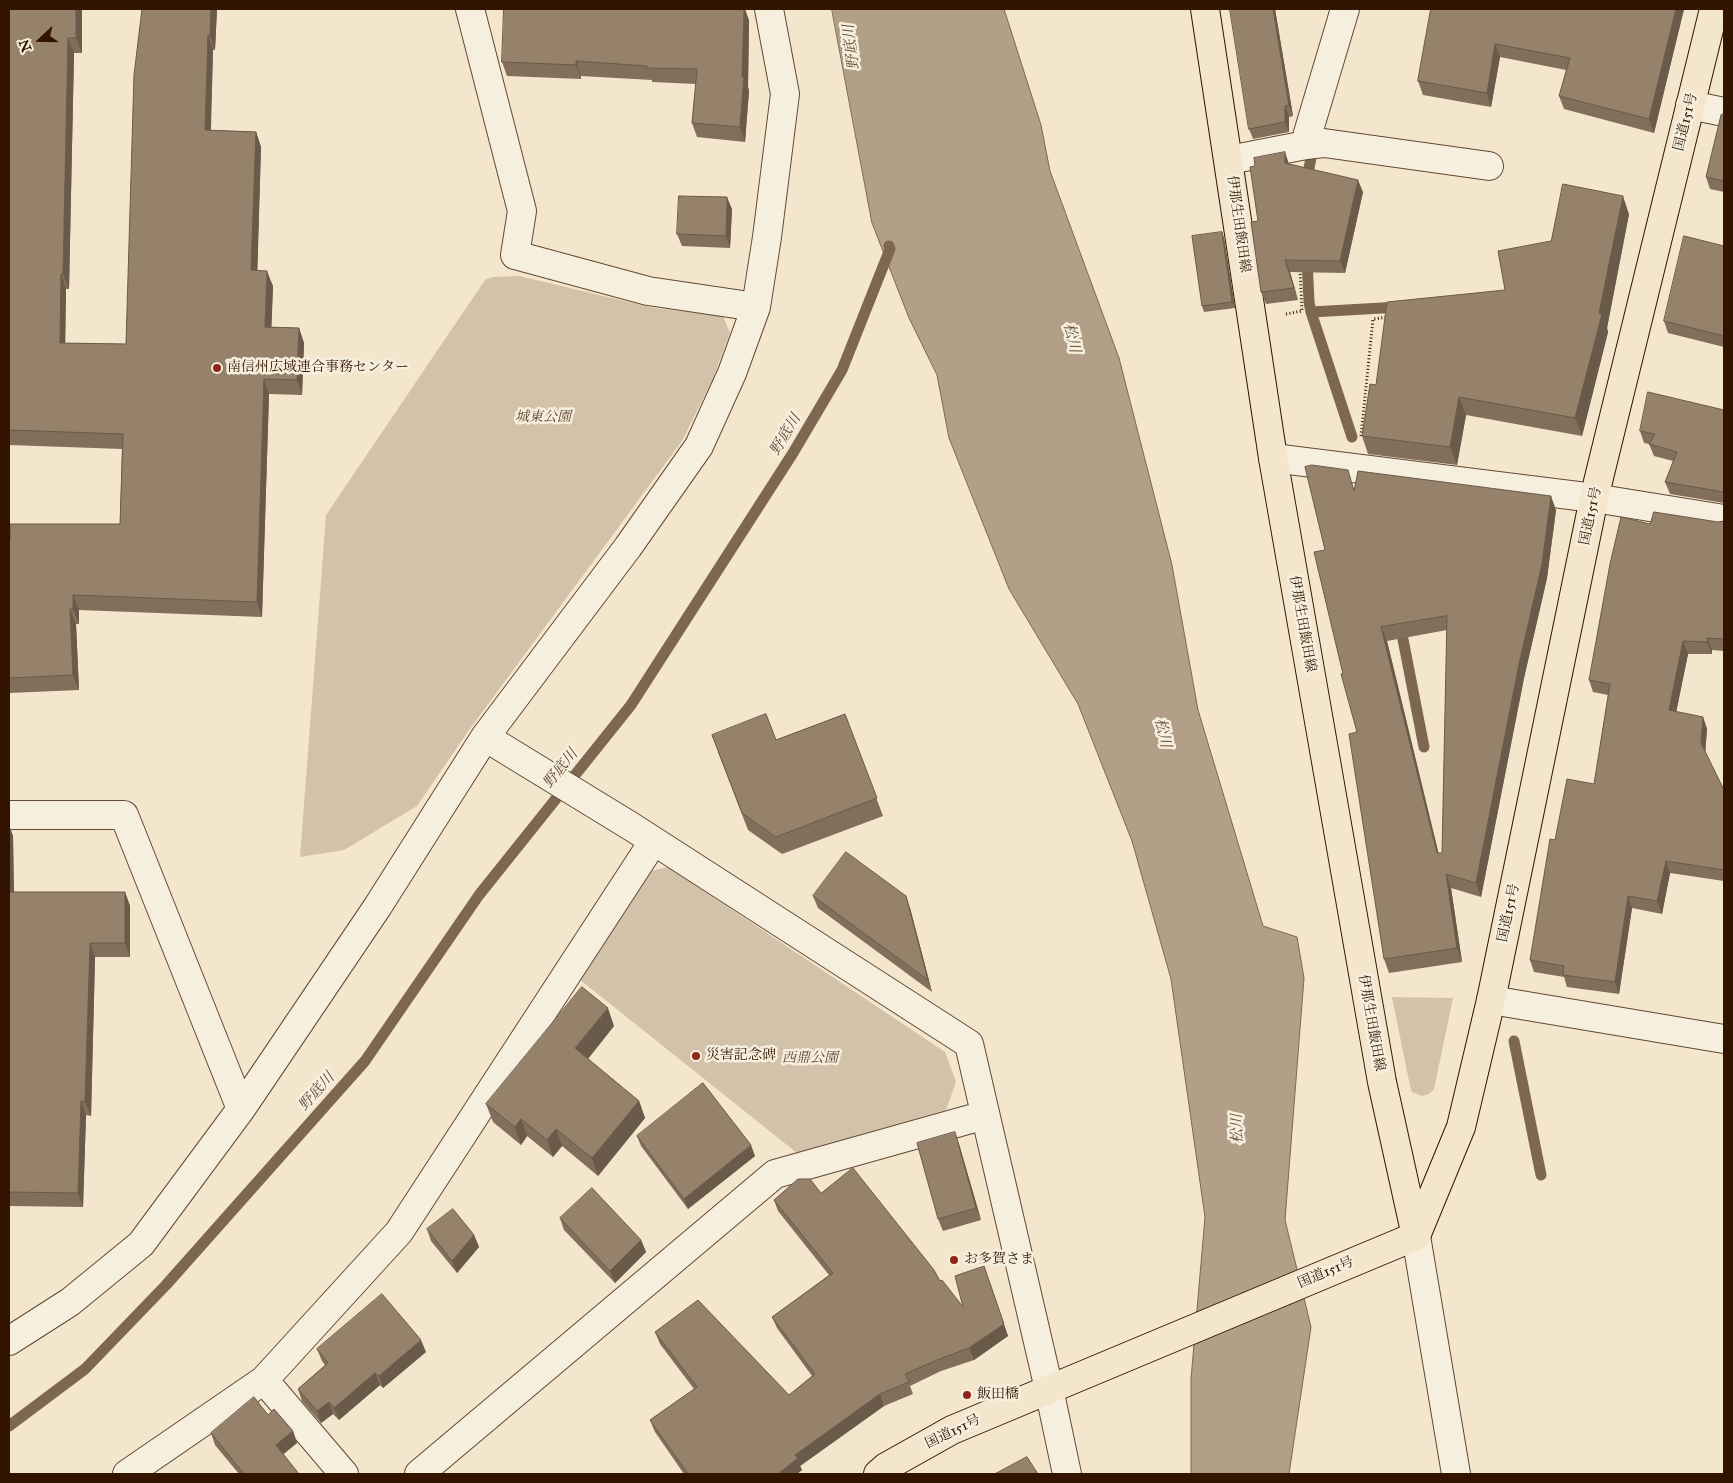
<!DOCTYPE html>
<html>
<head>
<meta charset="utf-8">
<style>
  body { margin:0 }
  #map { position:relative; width:1733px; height:1483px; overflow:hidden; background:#f3e6cc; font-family:"IM FELL Great Primer",serif }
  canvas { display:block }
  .frame { position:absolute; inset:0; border:10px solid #321400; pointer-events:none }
  .north { position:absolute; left:15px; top:15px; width:50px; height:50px; -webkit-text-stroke:4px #f7efde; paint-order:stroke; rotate:249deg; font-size:14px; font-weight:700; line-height:20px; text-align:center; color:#321400 }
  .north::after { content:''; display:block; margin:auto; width:18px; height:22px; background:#321400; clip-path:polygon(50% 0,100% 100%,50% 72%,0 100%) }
</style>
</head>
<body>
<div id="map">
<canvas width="1733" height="1483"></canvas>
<div class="frame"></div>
<div class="north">N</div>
</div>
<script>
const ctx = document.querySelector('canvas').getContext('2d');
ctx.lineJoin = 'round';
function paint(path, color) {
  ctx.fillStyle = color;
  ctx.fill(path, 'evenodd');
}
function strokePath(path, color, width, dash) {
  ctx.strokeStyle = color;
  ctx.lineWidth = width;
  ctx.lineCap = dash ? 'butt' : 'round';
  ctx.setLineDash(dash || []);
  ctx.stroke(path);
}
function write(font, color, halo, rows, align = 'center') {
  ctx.font = font + ' "IM FELL Great Primer","Noto Serif JP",serif';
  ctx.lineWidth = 5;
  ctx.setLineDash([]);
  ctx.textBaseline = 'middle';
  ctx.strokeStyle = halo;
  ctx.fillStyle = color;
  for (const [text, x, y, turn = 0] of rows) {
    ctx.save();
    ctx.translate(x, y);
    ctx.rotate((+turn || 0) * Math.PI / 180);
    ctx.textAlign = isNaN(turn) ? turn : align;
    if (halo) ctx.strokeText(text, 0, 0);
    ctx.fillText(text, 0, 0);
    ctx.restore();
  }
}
paint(new Path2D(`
  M519 276 654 308 723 316 730 333 712 381 682 441 469 730 417 806 344 850 300 857 326 515 485 280 493 277Z
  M668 867 945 1052 956 1082 946 1110 797 1153 579 979 651 871Z
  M1392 997 1453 998 1434 1089 1429 1094 1422 1096 1412 1092 1410 1086Z`), '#d2c2a9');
const water = new Path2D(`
  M832 9H1004L1041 125 1050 171 1119 358 1172 565 1198 710 1263 926 1297 937 1304 978 1285 1220 1311 1327 1289 1474H1191V1379L1205 1217 1171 979 1132 841 1078 704 1009 589 949 438 937 375 909 318 872 223Z`);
paint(water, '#b19f87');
strokePath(water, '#7e6751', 1);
strokePath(new Path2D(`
  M1306 183 1311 158
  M1307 259 1309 302 1311 312 1352 437
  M1311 312 1400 307
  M1400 624 1424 747
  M1514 1041 1541 1175
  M9 1426 85 1369 166 1285 365 1061 479 895 631 705 793 453 842 370 890 249 889 246`), '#7e6751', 11);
const minor = new Path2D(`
  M470 9 522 211 515 255 648 291 756 307
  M1690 105 1724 112
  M1306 145 1308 133 1345 9
  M1229 160 1306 145 1324 143 1489 166
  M1273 458 1594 498 1724 519
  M485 737 632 827 969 1044 1049 1389 1067 1474
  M9 815H124L241 1109
  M1491 1000 1724 1039
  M1416 1236 1456 1474
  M9 1341 70 1302 141 1244 241 1109 293 1032 378 906 485 737 628 547 699 446 732 373 756 307 767 237 785 94 769 9
  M264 1380 344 1474
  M127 1474 264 1380 399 1232 653 842
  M419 1474 775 1174 985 1115`);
const major = new Path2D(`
  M1205 9 1273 458 1382 1082 1416 1236`);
const highway = new Path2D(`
  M878 1474 886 1467 952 1430 1416 1236 1461 1127 1491 1000 1594 498 1714 9`);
strokePath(minor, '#624833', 30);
strokePath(major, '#321400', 30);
strokePath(highway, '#321400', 30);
strokePath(new Path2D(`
  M1286 314 1302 311 1300 270
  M1361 436 1373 319 1389 317`), '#321400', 3, [1, 2.5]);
strokePath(minor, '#f7efde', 28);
strokePath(major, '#f3e6cc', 28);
strokePath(highway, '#f3e6cc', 28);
paint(new Path2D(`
  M9 9H82V53H74L69 289H66L65 343 126 344 142 9H217L215 50H213L211 130 256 132 261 147 257 270 273 286 271 327 299 328 304 343 302 395 269 394 262 617 79 610V624H76L79 690 9 693V540L120 524 122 449 9 445Z
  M1275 9 1293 116 1289 117V132L1253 139 1249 129Z
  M1431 9H1684L1654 133 1564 109 1559 96 1566 70 1500 57 1491 107 1423 95 1418 81Z
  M749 20 748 87 749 91 745 142 697 137 692 123 696 84 652 82V80L581 76V79L507 76 502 62Z
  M1724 114V192L1710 189 1706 177Z
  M1289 164 1363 192 1345 273 1290 272 1298 300 1266 304 1261 292 1258 221Z
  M732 209 730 248 682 246 677 234Z
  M1629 214 1607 328 1608 332 1582 436 1466 415 1457 465 1368 454 1362 436 1376 385 1505 290 1551 241Z
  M1222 232 1224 238 1235 308 1204 312 1202 306Z
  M1724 246V347L1668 333 1664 321Z
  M1724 410V503L1670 494 1665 482 1673 461 1654 456 1649 444 1644 443 1640 431Z
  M1355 489 1556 510 1547 578 1524 678 1481 897 1451 888 1462 962 1389 973 1384 959 1357 732 1343 674ZM1447 630 1442 853H1438L1387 641Z
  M1724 521V651L1712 650V654H1688L1676 712 1703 717 1707 729 1705 753 1724 790V881L1670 873 1662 914 1632 908 1619 994 1567 987 1564 977 1534 972 1530 960 1555 840 1594 784 1608 695 1593 692 1589 680 1650 524 1718 522Z
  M845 714 883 816 782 854 748 830 718 752 776 740Z
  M9 825 13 836 14 892H125L130 906V957H95L91 1116 86 1115 83 1207 9 1206Z
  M813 896 910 908 932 992 818 908Z
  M614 1026 588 1059 639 1101 645 1118 598 1176 562 1146 553 1157 527 1136 521 1145 493 1122 486 1104Z
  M637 1136 755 1156 688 1209 641 1146Z
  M959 1144 981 1220 943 1231 938 1219Z
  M821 1193 940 1281 963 1307 988 1278 1008 1336 974 1360 941 1371 910 1386 913 1394 884 1406 800 1466 802 1470 797 1474H684L655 1432 650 1420 694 1389 660 1344 655 1332 789 1395 812 1376 777 1328 772 1317 829 1275 778 1211 774 1200Z
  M560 1218 641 1240 646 1252 615 1283 564 1230Z
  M427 1229 474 1235 479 1247 457 1273 431 1241Z
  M317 1349 426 1352 383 1388 380 1385 339 1420 333 1414 321 1423 302 1401 298 1389 325 1365 322 1361Z
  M268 1415 293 1431 297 1443 283 1454 299 1474H239L215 1445 211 1433Z`), '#816f5b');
paint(new Path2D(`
  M76 9H82V53L76 38Z
  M211 9H217L215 50 210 35Z
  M744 9H745L749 20 748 87 749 91 745 142 740 127Z
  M1273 9H1275L1293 116 1289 105Z
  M1676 9H1684L1654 133 1649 119Z
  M208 35 213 50 210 145 205 130Z
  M68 38 74 53 69 289 63 274Z
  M1495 44 1500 57 1491 107 1487 93Z
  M576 61 581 76V79L576 65Z
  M1285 106 1289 117V132L1285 122Z
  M256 132 261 147 257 285 251 270Z
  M1285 152 1289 164 1285 163Z
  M1358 180 1363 192 1345 273 1340 261Z
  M1623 196 1629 214 1607 328 1608 332 1582 436 1575 418 1599 313Z
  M727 197 732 209 730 248 726 236Z
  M1222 232 1224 238 1235 308 1232 302Z
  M1285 260 1290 272 1298 300 1294 288Z
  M267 271 273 286 271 342 265 327Z
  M61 274 66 289 65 358 60 343Z
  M299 328 304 343 302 395 297 380Z
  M264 379 269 394 262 617 257 602Z
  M1459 397 1466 415 1457 465 1450 447Z
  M1551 496 1556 510 1547 578 1524 678 1481 897 1476 883Z
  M73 595 79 610V624L73 609Z
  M70 609 76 624 79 690 73 675Z
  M1381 627 1387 641 1442 867 1437 853Z
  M1707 638 1712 650V654L1707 642Z
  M1683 641 1688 654 1674 723 1669 710Z
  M1703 717 1707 729 1705 756 1701 743Z
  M9 825 13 836 14 906 9 892Z
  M1666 861 1670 873 1662 914 1657 901Z
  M1446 874 1451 888 1462 962 1457 948Z
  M125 892 130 906V957L125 943Z
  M906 896 910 908 932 992 928 980Z
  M1628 896 1632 908 1619 994 1615 982Z
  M90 943 95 957 91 1116 85 1102Z
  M608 1008 614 1026 582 1066 575 1048Z
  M81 1101 86 1115 83 1207 78 1193Z
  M639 1101 645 1118 598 1176 592 1158Z
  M521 1119 527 1136 521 1145 515 1127Z
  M556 1129 562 1146 553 1157 547 1140Z
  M955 1132 959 1144 981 1220 976 1208Z
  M751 1145 755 1156 688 1209 684 1199Z
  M474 1235 479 1247 457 1273 452 1261Z
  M641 1240 646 1252 615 1283 610 1271Z
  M988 1278 1008 1336 974 1360 969 1348Z
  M421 1340 426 1352 383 1388 379 1376Z
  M375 1373 380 1385 339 1420 334 1408Z
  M880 1394 884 1406 800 1466 802 1470 797 1474H778L795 1455Z
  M329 1402 333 1414 321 1423 317 1411Z
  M293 1431 297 1443 280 1457 276 1445Z`), '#695a4a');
const building = new Path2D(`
  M9 9H76V38H68L63 274H61L60 343 126 344 134 75 142 9H211L210 35H208L205 130 256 132 251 270 267 271 265 327 299 328 297 380 264 379 257 602 73 595V609H70L73 675 9 678V540H10V524H120L123 434 9 430Z
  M504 9H744L742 77H744L740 127 692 123 697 69 647 68V66L576 61V65L502 62Z
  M1230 9H1273L1289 105 1285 106V122L1249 129Z
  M1431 9H1676L1649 119 1559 96 1570 58 1495 44 1487 93 1418 81Z
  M1724 114V181L1706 177 1721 115Z
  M1285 152V163L1358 180 1340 261 1285 260 1294 288 1261 292 1251 222 1258 221 1250 167 1255 166 1254 158Z
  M1563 184 1623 196 1599 313 1602 314 1575 418 1459 397 1450 447 1362 436 1370 384 1376 385 1387 302 1505 290 1498 251 1551 241Z
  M679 196 727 197 726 236 677 234Z
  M1222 232 1232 302 1202 306 1192 236Z
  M1684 236 1724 246V336L1664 321Z
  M1648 392 1724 410V492L1665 482 1677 452 1649 444 1655 434 1640 431Z
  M1312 465 1348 470 1354 491 1358 471 1551 496 1542 564 1519 664 1476 883 1446 874 1457 948 1384 959 1349 734 1357 732 1341 674H1343L1314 552 1325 550 1305 467ZM1447 616 1442 853H1437L1381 627Z
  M1654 512 1718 522 1724 521V639L1707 638V642L1683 641 1669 710 1703 717 1701 743 1724 790V870L1666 861 1657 901 1628 896 1615 982 1563 975 1564 966 1530 960 1550 839 1555 840 1567 779 1594 784 1610 684 1589 680 1610 564 1621 517 1650 524Z
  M766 714 776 740 845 714 877 798 776 837 742 813 712 735Z
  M846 852 906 896 928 980 813 896Z
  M9 872V892H125V943H90L85 1102 81 1101 78 1193 9 1192Z
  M582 987 608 1008 575 1048 639 1101 592 1158 556 1129 547 1140 521 1119 515 1127 486 1104Z
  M703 1083 751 1145 684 1199 637 1136Z
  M955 1132 976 1208 938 1219 917 1143Z
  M853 1168 934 1270 940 1281 942 1280 963 1307 955 1276 984 1266 1004 1324 969 1348 937 1360 905 1374 909 1382 880 1394 795 1455 798 1458 778 1474H688L650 1420 697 1387 655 1332 698 1300 789 1395 815 1374 772 1317 833 1273 774 1200 798 1179H810L821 1193Z
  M592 1188 641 1240 610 1271 560 1218Z
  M453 1209 474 1235 452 1261 427 1229Z
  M382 1294 421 1340 379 1376 375 1373 334 1408 329 1402 317 1411 298 1389 328 1363 317 1349Z
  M254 1397 268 1415 274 1409 293 1431 276 1445 299 1474H244L211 1433Z
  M1027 1457 1038 1474H995Z`);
paint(building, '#96816a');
strokePath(building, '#695a4a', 1);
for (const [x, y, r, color] of [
  [217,368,5,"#8f2418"],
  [696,1056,5,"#8f2418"],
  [954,1260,5,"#8f2418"],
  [967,1395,5,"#8f2418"]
]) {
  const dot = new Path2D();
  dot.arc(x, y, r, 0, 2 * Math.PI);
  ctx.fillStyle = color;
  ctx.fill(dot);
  strokePath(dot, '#f7efde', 2);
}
write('14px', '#321400', '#f7efde', [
  ["国道151号",1686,122,-76],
  ["伊那生田飯田線",1238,224,82],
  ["国道151号",1591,516,-78],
  ["伊那生田飯田線",1302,624,80],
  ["国道151号",1509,913,-78],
  ["伊那生田飯田線",1371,1023,80],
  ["国道151号",1326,1273,-23],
  ["国道151号",953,1432,-26]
]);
write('14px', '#321400', '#f7efde', [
  ["南信州広域連合事務センター",227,368],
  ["災害記念碑",706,1056],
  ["お多賀さま",964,1260],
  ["飯田橋",977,1395]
], 'left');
write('italic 14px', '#624833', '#f7efde', [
  ["城東公園",543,418],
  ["西鼎公園",810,1059]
]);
write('italic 15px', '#654c36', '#f7efde', [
  ["野底川",852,47,-97],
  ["松川",1071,338,77],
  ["野底川",786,435,-59],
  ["松川",1162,733,77],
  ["野底川",561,769,-51],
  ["野底川",317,1092,-48],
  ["松川",1238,1129,-92]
]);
</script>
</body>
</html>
